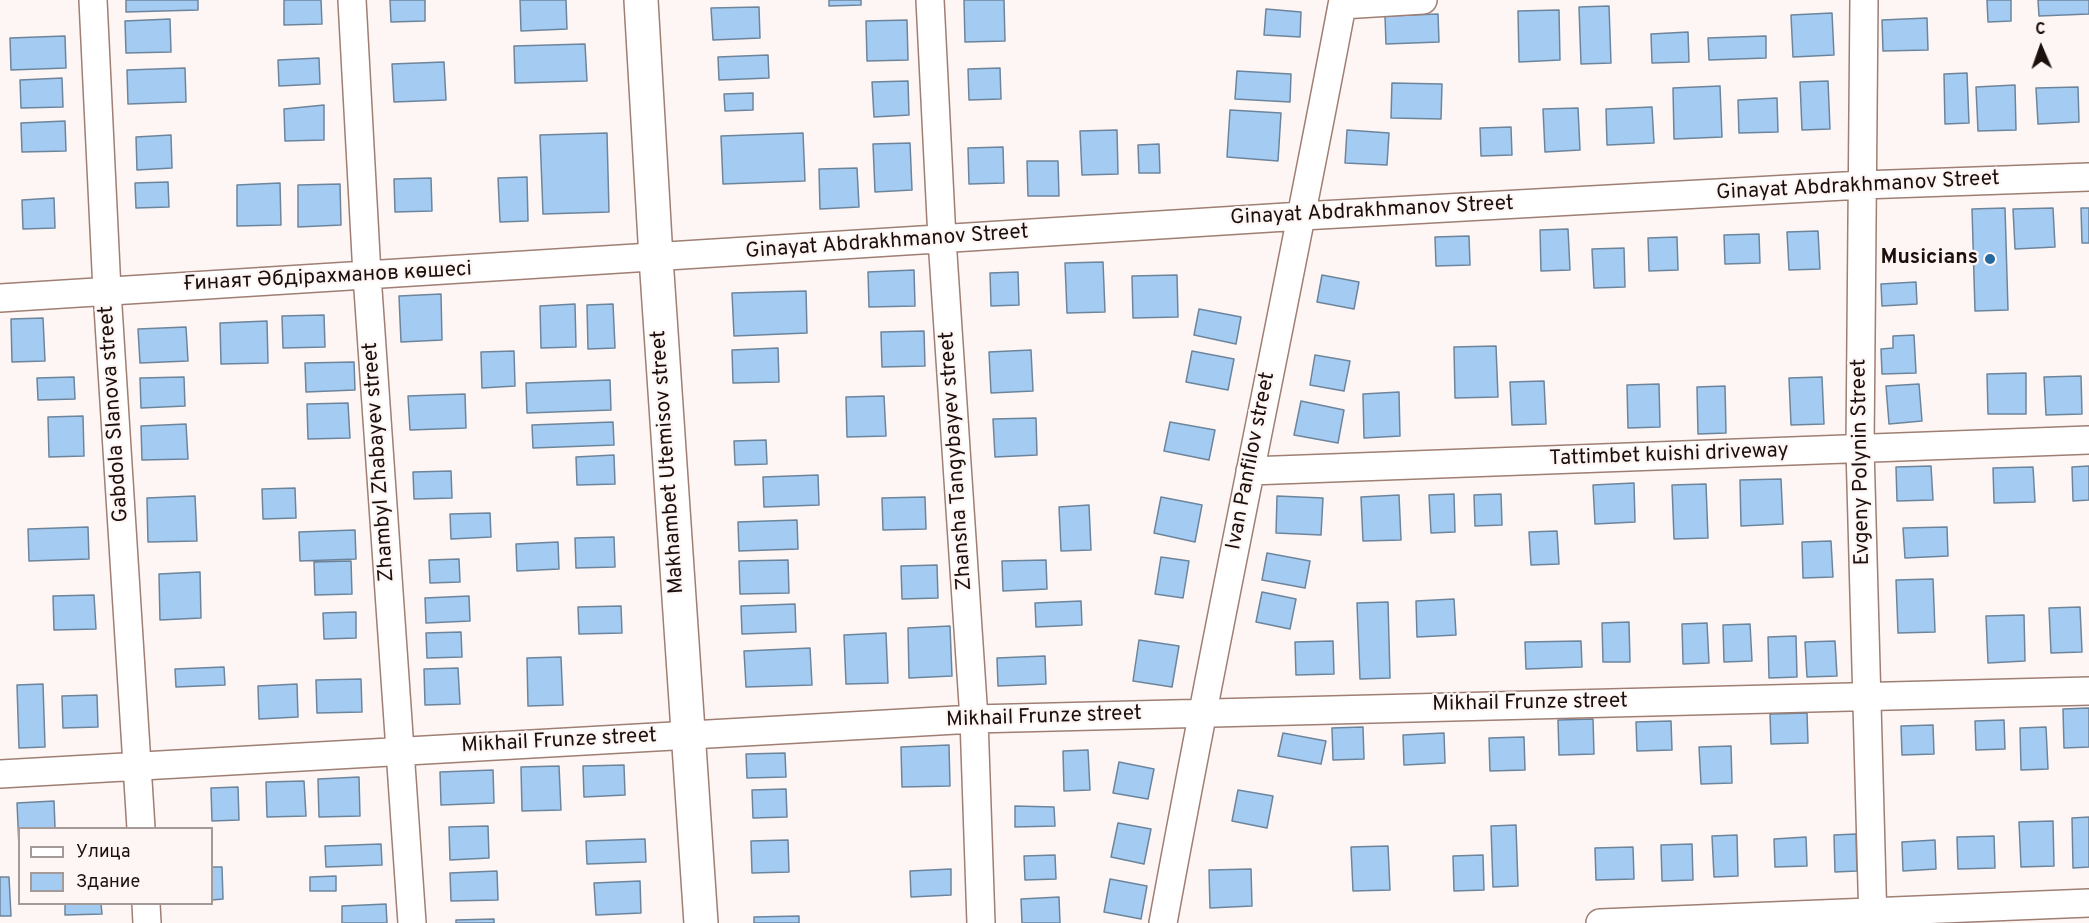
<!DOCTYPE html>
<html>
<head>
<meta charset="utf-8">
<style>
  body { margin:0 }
  #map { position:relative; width:2089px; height:923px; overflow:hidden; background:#fef6f4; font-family:Overpass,sans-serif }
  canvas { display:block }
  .legend { position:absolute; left:18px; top:827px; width:195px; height:78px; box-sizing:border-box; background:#fef6f4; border:2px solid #a49a97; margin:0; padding:8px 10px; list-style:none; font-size:18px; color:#1c100c }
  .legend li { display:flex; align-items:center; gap:12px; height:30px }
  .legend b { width:30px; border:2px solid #a49a97 }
  .north { position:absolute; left:2011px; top:18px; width:60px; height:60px; -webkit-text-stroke:4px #fef6f4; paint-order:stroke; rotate:358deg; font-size:16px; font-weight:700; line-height:24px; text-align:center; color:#1c100c }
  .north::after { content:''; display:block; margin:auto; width:21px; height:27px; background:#1c100c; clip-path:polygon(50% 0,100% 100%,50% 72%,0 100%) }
</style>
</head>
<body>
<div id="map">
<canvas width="2089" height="923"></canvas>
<ul class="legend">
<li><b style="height:8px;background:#fff"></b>Улица</li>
<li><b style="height:16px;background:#a4ccf2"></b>Здание</li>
</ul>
<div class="north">С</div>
</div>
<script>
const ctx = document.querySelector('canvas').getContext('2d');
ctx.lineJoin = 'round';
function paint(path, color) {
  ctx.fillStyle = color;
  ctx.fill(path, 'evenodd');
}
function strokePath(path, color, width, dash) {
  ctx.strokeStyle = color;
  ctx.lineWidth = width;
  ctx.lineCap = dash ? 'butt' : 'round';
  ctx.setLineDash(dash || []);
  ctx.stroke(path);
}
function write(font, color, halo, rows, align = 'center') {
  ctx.font = font + ' Overpass,sans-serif';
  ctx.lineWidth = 4.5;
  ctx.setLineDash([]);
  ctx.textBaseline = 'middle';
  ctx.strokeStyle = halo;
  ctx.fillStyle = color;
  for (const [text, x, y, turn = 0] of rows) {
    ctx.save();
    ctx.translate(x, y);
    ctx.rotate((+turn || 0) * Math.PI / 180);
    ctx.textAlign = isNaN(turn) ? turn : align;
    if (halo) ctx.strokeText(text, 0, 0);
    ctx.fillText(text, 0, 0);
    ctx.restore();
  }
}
const building = new Path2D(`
  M126 0H198V10L126 12Z
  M284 0H321L322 24 284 25Z
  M390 0H425V21L391 22Z
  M520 0H566L567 29 521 31Z
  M829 0H861V5L829 6Z
  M964 0H1004L1005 41 965 42Z
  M1987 0H2011V21L1988 22Z
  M2038 0H2089V14L2039 16Z
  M1609 6 1611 63 1581 64 1579 7Z
  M759 7 760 38 713 40 711 8Z
  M1266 9 1301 12 1300 37 1264 35Z
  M1559 10 1560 60 1519 62 1518 11Z
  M1832 13 1834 55 1793 57 1791 15Z
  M1438 14 1439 42 1386 44 1385 16Z
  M1927 18 1928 50 1883 51 1882 20Z
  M170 19 171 52 126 53 125 21Z
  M907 20 908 60 867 61 866 21Z
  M1688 32 1689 62 1652 63 1651 34Z
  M65 36 66 68 11 70 10 38Z
  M1766 36V58L1709 60 1708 38Z
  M585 44 587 81 515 83 514 46Z
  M768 55 769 78 719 80 718 57Z
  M319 58 320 84 279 86 278 60Z
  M444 62 446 100 394 102 392 64Z
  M185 68 186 102 128 104 127 70Z
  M1000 68 1001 99 969 100 968 69Z
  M1237 71 1291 74 1290 102 1235 99Z
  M1967 73 1969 123 1945 124 1944 74Z
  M62 78 63 107 21 108 20 80Z
  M908 81 909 115 874 117 872 82Z
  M1828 81 1830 129 1802 130 1800 82Z
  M1392 83 1442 84 1441 119 1391 118Z
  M2015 85 2016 130 1978 131 1976 87Z
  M1720 86 1722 137 1674 139 1673 88Z
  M2078 87 2079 122 2038 124 2036 88Z
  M753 93V110L725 111 724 94Z
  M1777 98 1778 132 1739 133 1738 100Z
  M324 105V140L285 141 284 109Z
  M1652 107 1654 143 1607 145 1606 109Z
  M1578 108 1580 150 1545 152 1543 109Z
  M1230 110 1281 113 1278 161 1227 157Z
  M65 121 66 151 22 152 21 123Z
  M1511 127 1512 155 1481 156 1480 128Z
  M1117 130 1118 174 1082 175 1080 131Z
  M1347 130 1389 133 1387 165 1345 163Z
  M607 133 609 212 543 214 540 135Z
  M803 133 805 181 723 184 721 136Z
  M171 135 172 168 137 170 136 137Z
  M910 143 912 190 875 192 873 144Z
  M1159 144 1160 173H1139L1138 145Z
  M1003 147 1004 183 969 184 968 148Z
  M1027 161H1058L1059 196H1028Z
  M857 168 859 207 820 209 819 169Z
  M527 177 528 221 500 222 498 178Z
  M431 178 432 211 395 212 394 179Z
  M168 182 169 207 136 208 135 183Z
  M280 183 281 225 237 226V185Z
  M340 184 341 225 298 227V185Z
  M54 198 55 228 23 229 22 200Z
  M2005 208 2008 310 1975 311 1972 209Z
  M2053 208 2055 247 2015 249 2013 209Z
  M2081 208H2089V243H2082Z
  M1568 229 1570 270 1541 271 1540 230Z
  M1818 231 1820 269 1789 270 1787 232Z
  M1759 234 1760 263 1725 264 1724 235Z
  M1469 236 1470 265 1436 266 1435 237Z
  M1677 237 1678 270 1649 271 1648 238Z
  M1624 248 1625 287 1594 288 1592 249Z
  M1103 262 1105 312 1067 313 1065 263Z
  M914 270 915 306 869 307 868 272Z
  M1018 272 1019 305 991 306 990 273Z
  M1177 275 1178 317 1133 318 1132 276Z
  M1322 275 1359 282 1354 309 1317 302Z
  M1916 282 1917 304 1882 306 1881 284Z
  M806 291 807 333 734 336 732 293Z
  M441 294 442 340 401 342 399 296Z
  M575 304 576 347 541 348 540 306Z
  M613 304 615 348 588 349 587 305Z
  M1199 309 1241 317 1236 344 1194 335Z
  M324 315 325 347 283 348 282 316Z
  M43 318 45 361 12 362 11 319Z
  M267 321 268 363 221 364 220 323Z
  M186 327 188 361 140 363 138 329Z
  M924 331 925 366 882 367 881 332Z
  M1914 335 1916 373 1882 374 1881 349 1893 348V336Z
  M1496 346 1498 397 1455 398 1454 347Z
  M778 348 779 382 733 383 732 350Z
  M1031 350 1033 391 991 393 989 352Z
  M514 351 515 386 482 388 481 352Z
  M1192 351 1234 359 1228 390 1186 382Z
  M1315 355 1350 361 1344 391 1310 385Z
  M354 362 355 390 306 392 305 363Z
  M2026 373V414H1988L1987 374Z
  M2081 376 2082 414 2046 415 2044 377Z
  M74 377 75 399 38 400 37 378Z
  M184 377 185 406 141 408 140 378Z
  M1822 377 1824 424 1791 425 1789 378Z
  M610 380 611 410 527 413 526 383Z
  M1544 381 1546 424 1512 425 1510 382Z
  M1659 384 1660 427 1628 428 1627 385Z
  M1919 384 1922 421 1889 424 1886 386Z
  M1725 386 1726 433 1698 434 1697 387Z
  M1399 392 1400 436 1364 438 1363 394Z
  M465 394 466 428 410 430 408 396Z
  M884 396 886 436 847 437 846 397Z
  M1301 401 1344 410 1338 443 1294 435Z
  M348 403 350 438 308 439 307 404Z
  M83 416 84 456 49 457 48 417Z
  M1036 418 1037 455 995 457 993 419Z
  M613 422 614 445 533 448 532 425Z
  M1170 422 1215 430 1209 460 1164 451Z
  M186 424 188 459 142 460 141 426Z
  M766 440 767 464 735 465 734 441Z
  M614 455 615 484 577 485 576 457Z
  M1931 466 1933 500 1897 501 1896 467Z
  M2089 466V500L2073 501 2072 467Z
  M2033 467 2035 502 1994 503 1993 468Z
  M451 471 452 498 414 499 413 472Z
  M818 475 819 505 764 507 763 477Z
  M1781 479 1783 524 1741 526 1740 480Z
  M1634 483 1635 522 1595 524 1593 485Z
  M1706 484 1708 538 1674 539 1672 485Z
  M295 488 296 518 263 519 262 489Z
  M1454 494 1455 532 1431 533 1429 495Z
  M1501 494 1502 525 1475 526 1474 495Z
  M1399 495 1401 540 1363 541 1361 497Z
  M195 496 197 541 148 542 147 498Z
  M1277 496 1323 498 1321 535 1276 533Z
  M925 497 926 529 883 530 882 498Z
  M1161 497 1202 505 1195 542 1154 533Z
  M1089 505 1091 550 1061 551 1059 507Z
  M490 513 491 537 451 539 450 514Z
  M797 520 798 549 739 551 738 522Z
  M88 527 89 559 29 561 28 529Z
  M1947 527 1948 556 1905 558 1903 528Z
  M355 530 356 559 300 561 299 532Z
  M1557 531 1559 564 1531 565 1529 532Z
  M614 537 615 567 576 568 575 538Z
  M1831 541 1833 577 1803 578 1802 542Z
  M558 542 559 569 517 571 516 544Z
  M1267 553 1310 561 1305 588 1262 580Z
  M1161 557 1189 561 1183 598 1155 594Z
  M459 559 460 582 430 583 429 560Z
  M788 560 789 593 740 594 739 561Z
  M1046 560 1047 589 1003 591 1002 561Z
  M351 561 352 594 315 595 314 562Z
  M937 565 938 598 902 599 901 566Z
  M200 572 201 618 160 620 159 574Z
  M1933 579 1935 632 1898 633 1896 580Z
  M1262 592 1296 599 1290 629 1256 622Z
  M94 595 96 629 54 630 53 596Z
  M469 596 470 621 426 623 425 598Z
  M1454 599 1456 635 1417 637 1416 601Z
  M1081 601 1082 625 1036 627 1035 603Z
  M1388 602 1390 678 1360 679 1357 603Z
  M795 604 796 632 742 634 741 606Z
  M621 606 622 633 579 634 578 607Z
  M2080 607 2082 652 2051 653 2049 608Z
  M356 612V638L324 639 323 613Z
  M2024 615 2025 661 1988 663 1986 616Z
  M1629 622 1630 662H1603L1602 623Z
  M1707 623 1709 663 1683 664 1682 624Z
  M1750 624 1752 661 1724 662 1723 625Z
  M950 626 952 676 909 678 908 628Z
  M461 632 462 657 427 658 426 633Z
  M886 633 888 683 846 684 844 635Z
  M1796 636 1797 677 1769 678 1768 637Z
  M1139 640 1179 646 1172 687 1133 681Z
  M1333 641 1334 674 1296 675 1295 642Z
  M1581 641 1582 667 1526 669 1525 642Z
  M1835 641 1837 676 1807 677 1805 642Z
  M810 648 812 685 746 687 744 651Z
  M1045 656 1046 684 998 686 997 658Z
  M561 657 563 705 528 706 527 658Z
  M224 667 225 685 176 687 175 669Z
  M458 668 460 704 425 705 424 669Z
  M361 679 362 712 317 713 316 680Z
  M43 684 45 747 19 748 17 685Z
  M297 684 298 717 259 719 258 686Z
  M97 695 98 727 63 728 62 696Z
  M2089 708V747L2064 748 2063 709Z
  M1807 713 1808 743 1771 744 1770 714Z
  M1593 719 1594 754 1559 755 1558 720Z
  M2004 720 2005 749 1976 750 1975 721Z
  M1671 721 1672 750 1637 751 1636 722Z
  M1933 725 1934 754 1902 755 1901 726Z
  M1363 727 1364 759 1333 760 1332 728Z
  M2046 727 2048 769 2021 770 2020 728Z
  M1283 733 1326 741 1321 764 1278 756Z
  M1444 733 1445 763 1404 765 1403 735Z
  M1524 737 1525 770 1490 771 1489 738Z
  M949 745 950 786 902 787 901 747Z
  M1731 746 1732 783 1701 784 1699 747Z
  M1088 750 1090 790 1064 791 1063 751Z
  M785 753 786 777 747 778 746 754Z
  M1119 762 1154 769 1148 799 1113 793Z
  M624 765 625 795 584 797 583 766Z
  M559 766 561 810 522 811 521 767Z
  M493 770 494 803 441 805 440 772Z
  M359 777 360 816 319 817 318 779Z
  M304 781 306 816 267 817 266 782Z
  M238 787 239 820 212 821 211 788Z
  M786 789 787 817 753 818 752 790Z
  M1238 790 1273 796 1267 828 1232 821Z
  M54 801 55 828H20L19 847 17 803Z
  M1015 806 1054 807 1055 826 1015 827Z
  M2089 817V867L2073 868 2072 818Z
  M2053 821 2054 866 2021 867 2019 822Z
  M1118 823 1151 829 1144 864 1111 857Z
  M1516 825 1518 886 1493 887 1491 826Z
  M488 826 489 858 450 860 449 827Z
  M1856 834 1857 871 1835 872 1834 835Z
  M1737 835 1738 876 1714 877 1712 836Z
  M1994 836 1995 868 1958 869 1957 837Z
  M1806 837 1807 866 1775 867 1774 839Z
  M645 839 646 862 587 864 586 841Z
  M788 840 789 872 752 873 751 841Z
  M1935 840 1936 869 1903 871 1902 842Z
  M381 844 382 865 326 867 325 846Z
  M1692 844 1693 880 1662 881 1661 845Z
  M1388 846 1390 890 1353 891 1351 847Z
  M1633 847 1634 879 1596 880 1595 848Z
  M1055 855 1056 879 1025 880 1024 856Z
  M1483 855 1484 890 1454 891 1453 856Z
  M212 867H222L223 899 212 900Z
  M951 869V895L911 897 910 871Z
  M1251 869 1252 906 1210 908 1209 870Z
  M497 871 498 900 451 901 450 873Z
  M336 876V891H310V877Z
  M0 877H9L11 916H0Z
  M1110 879 1147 886 1141 919 1104 912Z
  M640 881 641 913 596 915 594 883Z
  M1059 897 1060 923H1022L1021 899Z
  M65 904H101L102 914 65 915Z
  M386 904 387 923H342V906Z
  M799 916V923H754V917Z
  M494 919V923H456V920Z`);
paint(building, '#a4ccf2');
strokePath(building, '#6d859c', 1.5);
const minor = new Path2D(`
  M93 0 107 291 141 828
  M352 0 367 275 412 923
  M930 0 942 239 974 719 981 923
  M1864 0 1860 448 1873 923
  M1342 5 1423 0
  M0 298 1302 216 1862 185 2089 177
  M1250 471 2089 440
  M0 774 974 719 2089 691
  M146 904 147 923
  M1163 923C1219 615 1285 308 1343 0
  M1600 923 2089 903`);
const major = new Path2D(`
  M641 0 656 258 701 923`);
strokePath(minor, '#9f7e73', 30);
strokePath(major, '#9f7e73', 36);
strokePath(minor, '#fff', 27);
strokePath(major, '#fff', 33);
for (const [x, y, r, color] of [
  [1990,259,6,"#26699e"]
]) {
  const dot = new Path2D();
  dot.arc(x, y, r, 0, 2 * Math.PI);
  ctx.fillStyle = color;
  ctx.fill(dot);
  strokePath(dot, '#fef6f4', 2);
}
write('21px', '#1c100c', '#fef6f4', [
  ["Ginayat Abdrakhmanov Street",1858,187,-3],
  ["Ginayat Abdrakhmanov Street",1372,212,-3],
  ["Ginayat Abdrakhmanov Street",887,243,-4],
  ["Ғинаят Әбдірахманов көшесі",328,278,-3],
  ["Gabdola Slanova street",115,414,-94],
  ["Tattimbet kuishi driveway",1669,456,-2],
  ["Zhansha Tangybayev street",957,461,-94],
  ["Ivan Panfilov street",1252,461,-79],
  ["Zhambyl Zhabayev street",380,462,-94],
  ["Makhambet Utemisov street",669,462,-94],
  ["Evgeny Polynin Street",1862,462,-91],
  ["Mikhail Frunze street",1530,704,-1],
  ["Mikhail Frunze street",1044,718,-2],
  ["Mikhail Frunze street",559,742,-3]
]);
write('bold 21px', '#1c100c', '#fef6f4', [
  ["Musicians",1978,259]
], 'right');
</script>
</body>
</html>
